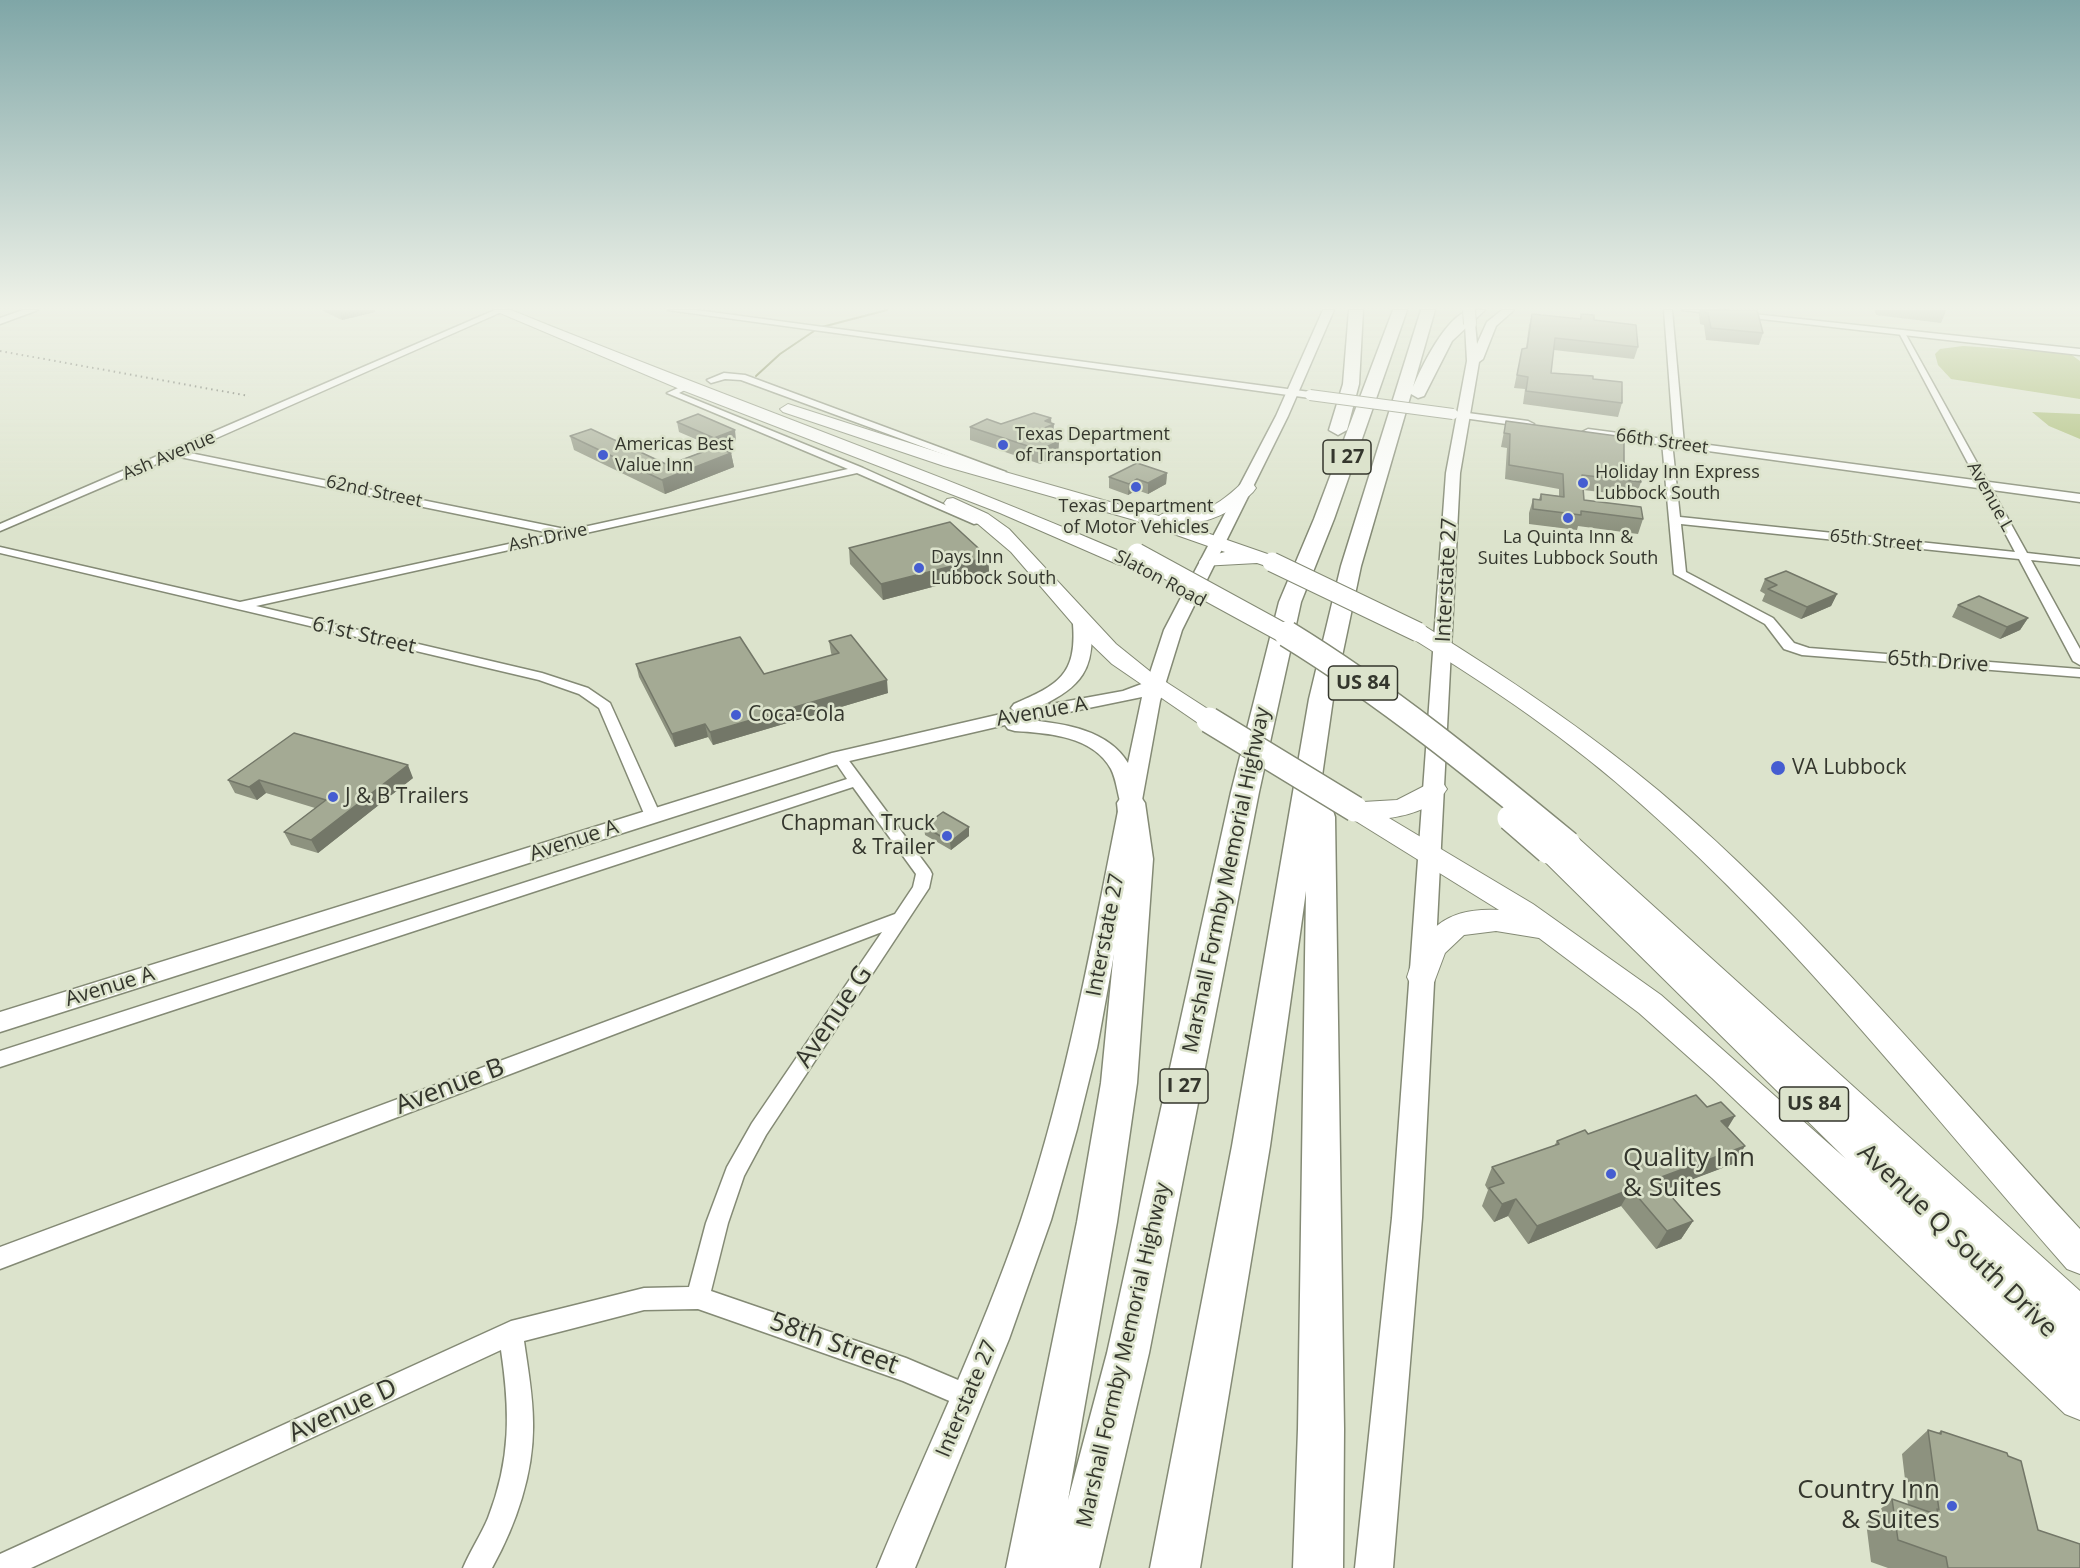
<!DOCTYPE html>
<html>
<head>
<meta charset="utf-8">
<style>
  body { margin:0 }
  canvas { display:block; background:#dce3cc }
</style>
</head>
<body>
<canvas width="2080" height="1568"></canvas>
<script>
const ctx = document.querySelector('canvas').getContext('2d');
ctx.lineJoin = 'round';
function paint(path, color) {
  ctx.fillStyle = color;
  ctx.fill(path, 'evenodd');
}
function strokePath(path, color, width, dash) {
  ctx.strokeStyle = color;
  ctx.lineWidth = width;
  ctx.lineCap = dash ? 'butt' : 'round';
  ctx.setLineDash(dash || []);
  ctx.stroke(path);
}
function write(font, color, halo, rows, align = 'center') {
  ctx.font = font + ' "Open Sans",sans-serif';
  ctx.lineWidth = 5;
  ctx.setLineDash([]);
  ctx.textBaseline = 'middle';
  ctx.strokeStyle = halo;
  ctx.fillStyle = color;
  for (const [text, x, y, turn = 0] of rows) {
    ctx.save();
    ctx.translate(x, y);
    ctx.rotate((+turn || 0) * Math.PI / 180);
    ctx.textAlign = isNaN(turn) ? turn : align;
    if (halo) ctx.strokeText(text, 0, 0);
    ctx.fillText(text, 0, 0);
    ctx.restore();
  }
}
paint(new Path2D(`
  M1963 346 2069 353 2080 361V399L1951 379 1938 365 1935 354 1940 349Z
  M2032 412 2080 414V439L2049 426Z`), '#a8bb71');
strokePath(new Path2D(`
  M818 328 887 310
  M756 376 780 354 814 331`), '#6a763e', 2);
const minor = new Path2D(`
  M495 310H506L185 452 570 530 848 469 667 393 687 384 691 387 679 393 863 468 983 522 974 524 857 473 256 606 542 673 588 688 610 703 661 816 653 821 645 816 599 708 579 694 539 680 0 553V547L240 602 555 534 175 456 0 531V524Z
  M1664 310H1672L1684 444 1679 447 1674 444Z
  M1898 331 1905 333 2027 553 2080 559V565L2031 560 2080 649V665L2073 661 2019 559 1681 524 1686 572 1773 618 1794 643 1809 648 2080 669V677L1802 655 1784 649 1765 624 1674 574 1662 442 1667 439 1672 442 1680 517 2015 552Z
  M724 373 745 375 1006 472 997 474 741 380 725 379 711 383 707 380Z
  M839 753 844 754 930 870 932 874 929 888 766 1135 744 1176 728 1223 711 1291 906 1358 977 1388 980 1397 977 1406 968 1409 903 1381 698 1309 644 1310 524 1341C528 1369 533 1396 533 1423 534 1473 516 1525 492 1568H463C470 1551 481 1535 488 1518 511 1459 510 1411 501 1350L31 1568H0V1554L511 1321 644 1288 689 1287 706 1223 727 1167 752 1123 882 932 0 1269V1247L895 914 913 887 916 874 853 787 0 1067V1051L847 779 832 757Z`);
const tertiary = new Path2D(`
  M23 310H38L0 324V318Z
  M668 310H696L1310 392 1315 395 1310 398Z
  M1682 310H1716L2080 349V355Z
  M1453 411 1528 421 1534 424 1528 427 1449 416V412Z
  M1588 429 2080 494V502L1584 434 1582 432Z`);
const secondary = new Path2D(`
  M1323 310H1334L1288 416 1182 630 1160 701 1097 1048 1077 1129 1051 1220 1009 1339 915 1568H877C925 1452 980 1339 1021 1220 1067 1083 1092 942 1120 801 1117 790 1116 779 1111 769 1093 736 1048 733 1015 731L1008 729 1005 725 845 762 0 1032V1012L832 753 1014 711 1011 708 1014 704C1058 685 1077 675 1073 624L1076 620 1082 619 1091 624C1095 669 1081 687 1041 706L1123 691 1147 682 1164 630 1276 416ZM1142 697 1128 763C1108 730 1066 724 1030 720Z
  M1502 310H1514L1496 326 1483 359 1479 362 1460 473 1422 1218 1393 1568H1355L1392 1218 1446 473 1467 361 1465 324 1470 321 1475 324 1477 344 1487 322Z`);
const trunk = new Path2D(`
  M493 310H511C717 394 927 468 1131 556L1134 560 1124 566 1117 564 1000 513 682 390Z
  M788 404 956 458 1159 516C1168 509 1184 514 1196 512 1214 508 1228 496 1241 484H1253L1256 488 1253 492C1232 512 1211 523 1181 524L1279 558 1282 562 1272 568 1257 563 1202 566 1199 562 1202 558 1225 552 1131 519 944 466 783 412 780 409Z
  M953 498 988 514 1009 529 1116 644 1152 673 1217 715 1221 720 1217 725H1201L1112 664 1085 638 1011 552 978 524 947 507 944 503 947 499Z
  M1418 626 1426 627C1507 677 1586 730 1659 791 1814 922 1943 1081 2080 1229V1274L2067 1269C1928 1111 1799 943 1641 804 1570 740 1491 687 1410 637L1407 632 1410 627Z
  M1434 781 1443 783 1447 789C1435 808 1410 815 1389 818L1533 904 1661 995 1846 1159 1534 851 1538 845 1548 842 1555 844 1558 838 1568 835 1578 838 2080 1291V1420L2065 1414 1712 1078 1639 1013 1539 938 1496 931 1464 935 1445 953 1433 985 1422 989 1411 985 1407 977C1422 928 1447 907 1499 910L1346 815 1342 809 1346 803 1397 800Z`);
const motorway = new Path2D(`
  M1349 310H1363L1359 384 1347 430 1338 435 1329 430 1343 384Z
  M1393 310H1407L1334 519 1301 602 1259 792 1149 1353 1099 1568H1006L1077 1222 1101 1083 1123 859 1117 803 1121 797 1131 794 1141 797 1145 803 1153 859 1137 1083 1117 1222 1068 1500 1107 1353 1231 792 1279 602 1314 519Z
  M1421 310H1435L1413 387C1422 366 1446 316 1470 310 1474 309 1480 310 1485 310L1452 341 1424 396 1418 398 1411 394 1361 566 1333 699 1322 776 1335 817 1344 1429 1343 1568H1293L1298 1429 1306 891 1270 1146 1200 1568H1150L1232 1146 1309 699 1341 566Z`);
strokePath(minor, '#848a75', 3);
strokePath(tertiary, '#848a75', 3);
strokePath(secondary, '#848a75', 3);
strokePath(trunk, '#848a75', 2);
strokePath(motorway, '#848a75', 3);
paint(minor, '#fff');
paint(tertiary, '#fff');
paint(secondary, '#fff');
paint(trunk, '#fff');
paint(motorway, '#fff');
strokePath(new Path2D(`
  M0 351 249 396`), '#4f5247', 2, [1.5, 4]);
const tertiaryBridge = new Path2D(`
  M1310 395 1453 414`);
const secondaryBridge = new Path2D(`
  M1469 310 1470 324`);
const trunkBridgeFar1 = new Path2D(`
  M1137 553 1289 636
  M1272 562 1418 632`);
const trunkBridge = new Path2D(`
  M1287 634C1388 696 1477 769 1568 844
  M1209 720 1355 809
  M1510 818 1548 851`);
strokePath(tertiaryBridge, '#848a75', 12, []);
strokePath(secondaryBridge, '#848a75', 14, []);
strokePath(trunkBridgeFar1, '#848a75', 21, []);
strokePath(trunkBridge, '#848a75', 28, []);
strokePath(tertiaryBridge, '#fff', 10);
strokePath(secondaryBridge, '#fff', 12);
strokePath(trunkBridgeFar1, '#fff', 19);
strokePath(trunkBridge, '#fff', 25);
paint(new Path2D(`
  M321 310H375V312L342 320Z
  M1700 310H1757L1763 333 1759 345 1706 340 1704 325 1700 324 1699 314Z
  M1874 310H1946V311L1941 323 1876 315Z
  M1532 314 1580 319 1581 314 1594 320 1638 347 1634 359 1554 350 1551 373 1593 379 1622 403 1618 417 1523 404 1525 389 1514 388 1522 349 1526 348 1529 325Z
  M1051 418 1053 437 1052 438 1059 441 1058 455 1040 464 970 440V427Z
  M1506 421 1624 466 1641 482 1636 496 1583 490 1584 500 1643 519 1638 534 1578 526 1577 530 1529 524V513L1533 499H1539L1541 494 1559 496V489L1505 479 1507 448 1501 447Z
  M677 422 736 440 717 447 731 453 734 467 665 494 574 450 570 436 668 465 714 447 679 432Z
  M1167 473 1166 484 1148 494 1137 490 1128 495 1109 488V477Z
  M849 548 988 557 989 572 883 600 850 564Z
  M1765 579 1837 594 1831 606 1801 619 1762 601 1765 594 1760 591Z
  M1958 605 2028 618 2020 630 2000 639 1952 617Z
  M829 641 888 693 713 745 708 737 675 747 639 677 636 664 764 674 832 655 831 653Z
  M413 778 318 853 291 845 284 832 315 808 266 793 257 800 235 793 228 780Z
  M924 826 969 827V836L951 850 925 835Z
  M1728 1128 1745 1146 1733 1164 1665 1189 1693 1221 1681 1239 1656 1249 1621 1206 1528 1244 1508 1216 1494 1222 1482 1206 1488 1190 1485 1185 1492 1167 1554 1146 1557 1141 1588 1134Z
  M1928 1430 1938 1433 1941 1431 2038 1530 2080 1568H1888L1871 1562 1866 1522 1892 1499 1908 1505 1902 1454Z`), '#8d927f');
paint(new Path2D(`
  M338 310H375V312L342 320Z
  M1051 418V425L1054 424 1053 437 1035 446V432L1045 421Z
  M735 430 736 440 715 448 714 438Z
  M1059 441 1058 455 1040 464V450Z
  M731 453 734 467 665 494 662 480Z
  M1167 473 1166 484 1148 494V483Z
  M1137 479V490L1128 495 1129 484Z
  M988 557 989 572 883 600 881 584Z
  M1837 594 1831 606 1801 619 1807 607Z
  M2028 618 2020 630 2000 639 2007 627Z
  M887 680 888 693 713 745 710 732Z
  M705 724 708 737 675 747 672 734Z
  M408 765 413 778 318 853 311 840Z
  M259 780 266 793 257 800 249 787Z
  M969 827V836L951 850 950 842Z
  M1735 1116 1724 1134 1721 1121Z
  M1745 1146 1733 1164 1646 1197 1656 1179Z
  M1631 1189 1621 1206 1528 1244 1537 1226Z
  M1516 1199 1508 1216 1494 1222 1502 1204Z
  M1693 1221 1681 1239 1656 1249 1667 1231Z`), '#737768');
const building = new Path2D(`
  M1704 310H1757L1763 333 1711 328 1708 313 1704 312Z
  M1532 314 1581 319V314L1594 315V320L1636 325 1638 347 1555 338 1551 373 1593 376V379L1622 382V403L1526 391 1528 377 1517 375 1522 349 1527 348Z
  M1034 413 1051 418 1045 421 1054 424 1035 432 1059 441 1040 450 970 427 987 419 1001 424Z
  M698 414 735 430 714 438 677 422Z
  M1506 421 1624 437V466L1639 468 1641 482 1582 475 1584 500 1641 507 1643 519 1581 511V515L1533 509V499L1541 500V494L1564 497 1563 474 1509 465 1510 434 1504 433Z
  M591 429 668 465 716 447 731 453 662 480 570 436Z
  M1137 463 1167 473 1148 483 1137 479 1129 484 1109 477Z
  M950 522 988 557 881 584 849 548Z
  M1786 571 1837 594 1807 607 1768 589 1777 585 1765 579Z
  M1979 596 2028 618 2007 627 1958 605Z
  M851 635 887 680 710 732 705 724 672 734 636 664 740 637 764 674 839 653 829 641Z
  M294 733 408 765 311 840 284 832 326 800 259 780 249 787 228 780Z
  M943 812 969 827 950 842 924 826Z
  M1696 1095 1707 1107 1721 1102 1735 1116 1721 1121 1745 1146 1656 1179 1693 1221 1667 1231 1631 1189 1537 1226 1516 1199 1502 1204 1489 1188 1504 1183 1492 1167 1559 1144 1557 1141 1585 1130 1588 1134Z
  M1928 1430 1941 1434V1431L2007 1453 2008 1456 2021 1461 2038 1530 2080 1544V1568H1948L1946 1557 1898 1540 1892 1499 1938 1515 1937 1509 1939 1510Z`);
paint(building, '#a4aa94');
strokePath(building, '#737768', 1.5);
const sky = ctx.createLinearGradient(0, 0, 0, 530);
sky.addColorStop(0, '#7fa6a7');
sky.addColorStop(0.58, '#eff2e8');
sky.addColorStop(1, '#eff2e800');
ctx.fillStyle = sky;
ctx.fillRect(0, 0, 2080, 530);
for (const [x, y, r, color] of [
  [1003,445,6,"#455dd1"],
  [603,455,6,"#455dd1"],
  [1583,483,6,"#455dd1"],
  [1136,487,6,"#455dd1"],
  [1568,518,6,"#455dd1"],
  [919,568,6,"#455dd1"],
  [736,715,6,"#455dd1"],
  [1778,768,8,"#455dd1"],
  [333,797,6,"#455dd1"],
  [947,836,6,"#455dd1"],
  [1611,1174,6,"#455dd1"],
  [1952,1506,6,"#455dd1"]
]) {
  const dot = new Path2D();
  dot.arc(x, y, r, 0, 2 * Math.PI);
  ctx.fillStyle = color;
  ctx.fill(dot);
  strokePath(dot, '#dce3cc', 2);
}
write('18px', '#34362d', '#dce3cc', [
  ["Texas Department",1015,435],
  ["of Transportation",1015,456],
  ["Americas Best",615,445],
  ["Value Inn",615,466],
  ["Holiday Inn Express",1595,473],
  ["Lubbock South",1595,494],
  ["Texas Department",1136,507,"center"],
  ["of Motor Vehicles",1136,528,"center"],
  ["La Quinta Inn &",1568,538,"center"],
  ["Suites Lubbock South",1568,559,"center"],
  ["Days Inn",931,558],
  ["Lubbock South",931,579]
], 'left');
write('18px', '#34362d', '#dce3cc', [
  ["66th Street",1662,442,8],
  ["Ash Avenue",169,456,-23],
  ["62nd Street",374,492,12],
  ["Avenue L",1990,497,61],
  ["Ash Drive",548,538,-12],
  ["65th Street",1876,541,6],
  ["Slaton Road",1160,579,28]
]);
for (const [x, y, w] of [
  [1347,457,48],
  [1363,683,69],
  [1184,1086,48],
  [1814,1104,69]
]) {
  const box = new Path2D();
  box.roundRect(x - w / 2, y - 17, w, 34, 4.5);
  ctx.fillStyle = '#dce3cc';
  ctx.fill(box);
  strokePath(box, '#34362d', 1.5);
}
write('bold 20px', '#34362d', null, [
  ["I 27",1347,457],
  ["US 84",1363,683],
  ["I 27",1184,1086],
  ["US 84",1814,1104]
]);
write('21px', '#34362d', '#dce3cc', [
  ["Interstate 27",1447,580,-87],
  ["61st Street",364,636,13],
  ["65th Drive",1938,662,4],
  ["Avenue A",1042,712,-10],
  ["Avenue A",574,841,-18],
  ["Marshall Formby Memorial Highway",1227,880,-78],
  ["Interstate 27",1106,935,-79],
  ["Avenue A",110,987,-17],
  ["Marshall Formby Memorial Highway",1124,1355,-77],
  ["Interstate 27",967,1399,-67]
]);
write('21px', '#34362d', '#dce3cc', [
  ["Coca-Cola",748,715],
  ["VA Lubbock",1792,768],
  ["J & B Trailers",345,797],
  ["Chapman Truck",935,824,"right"],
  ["& Trailer",935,848,"right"]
], 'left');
write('26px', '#34362d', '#dce3cc', [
  ["Avenue G",834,1017,-56],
  ["Avenue B",450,1087,-21],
  ["Avenue Q South Drive",1957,1241,44],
  ["58th Street",834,1344,20],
  ["Avenue D",343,1411,-25]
]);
write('26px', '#34362d', '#dce3cc', [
  ["Quality Inn",1623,1159],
  ["& Suites",1623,1189],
  ["Country Inn",1940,1491,"right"],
  ["& Suites",1940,1521,"right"]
], 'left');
</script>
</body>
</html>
